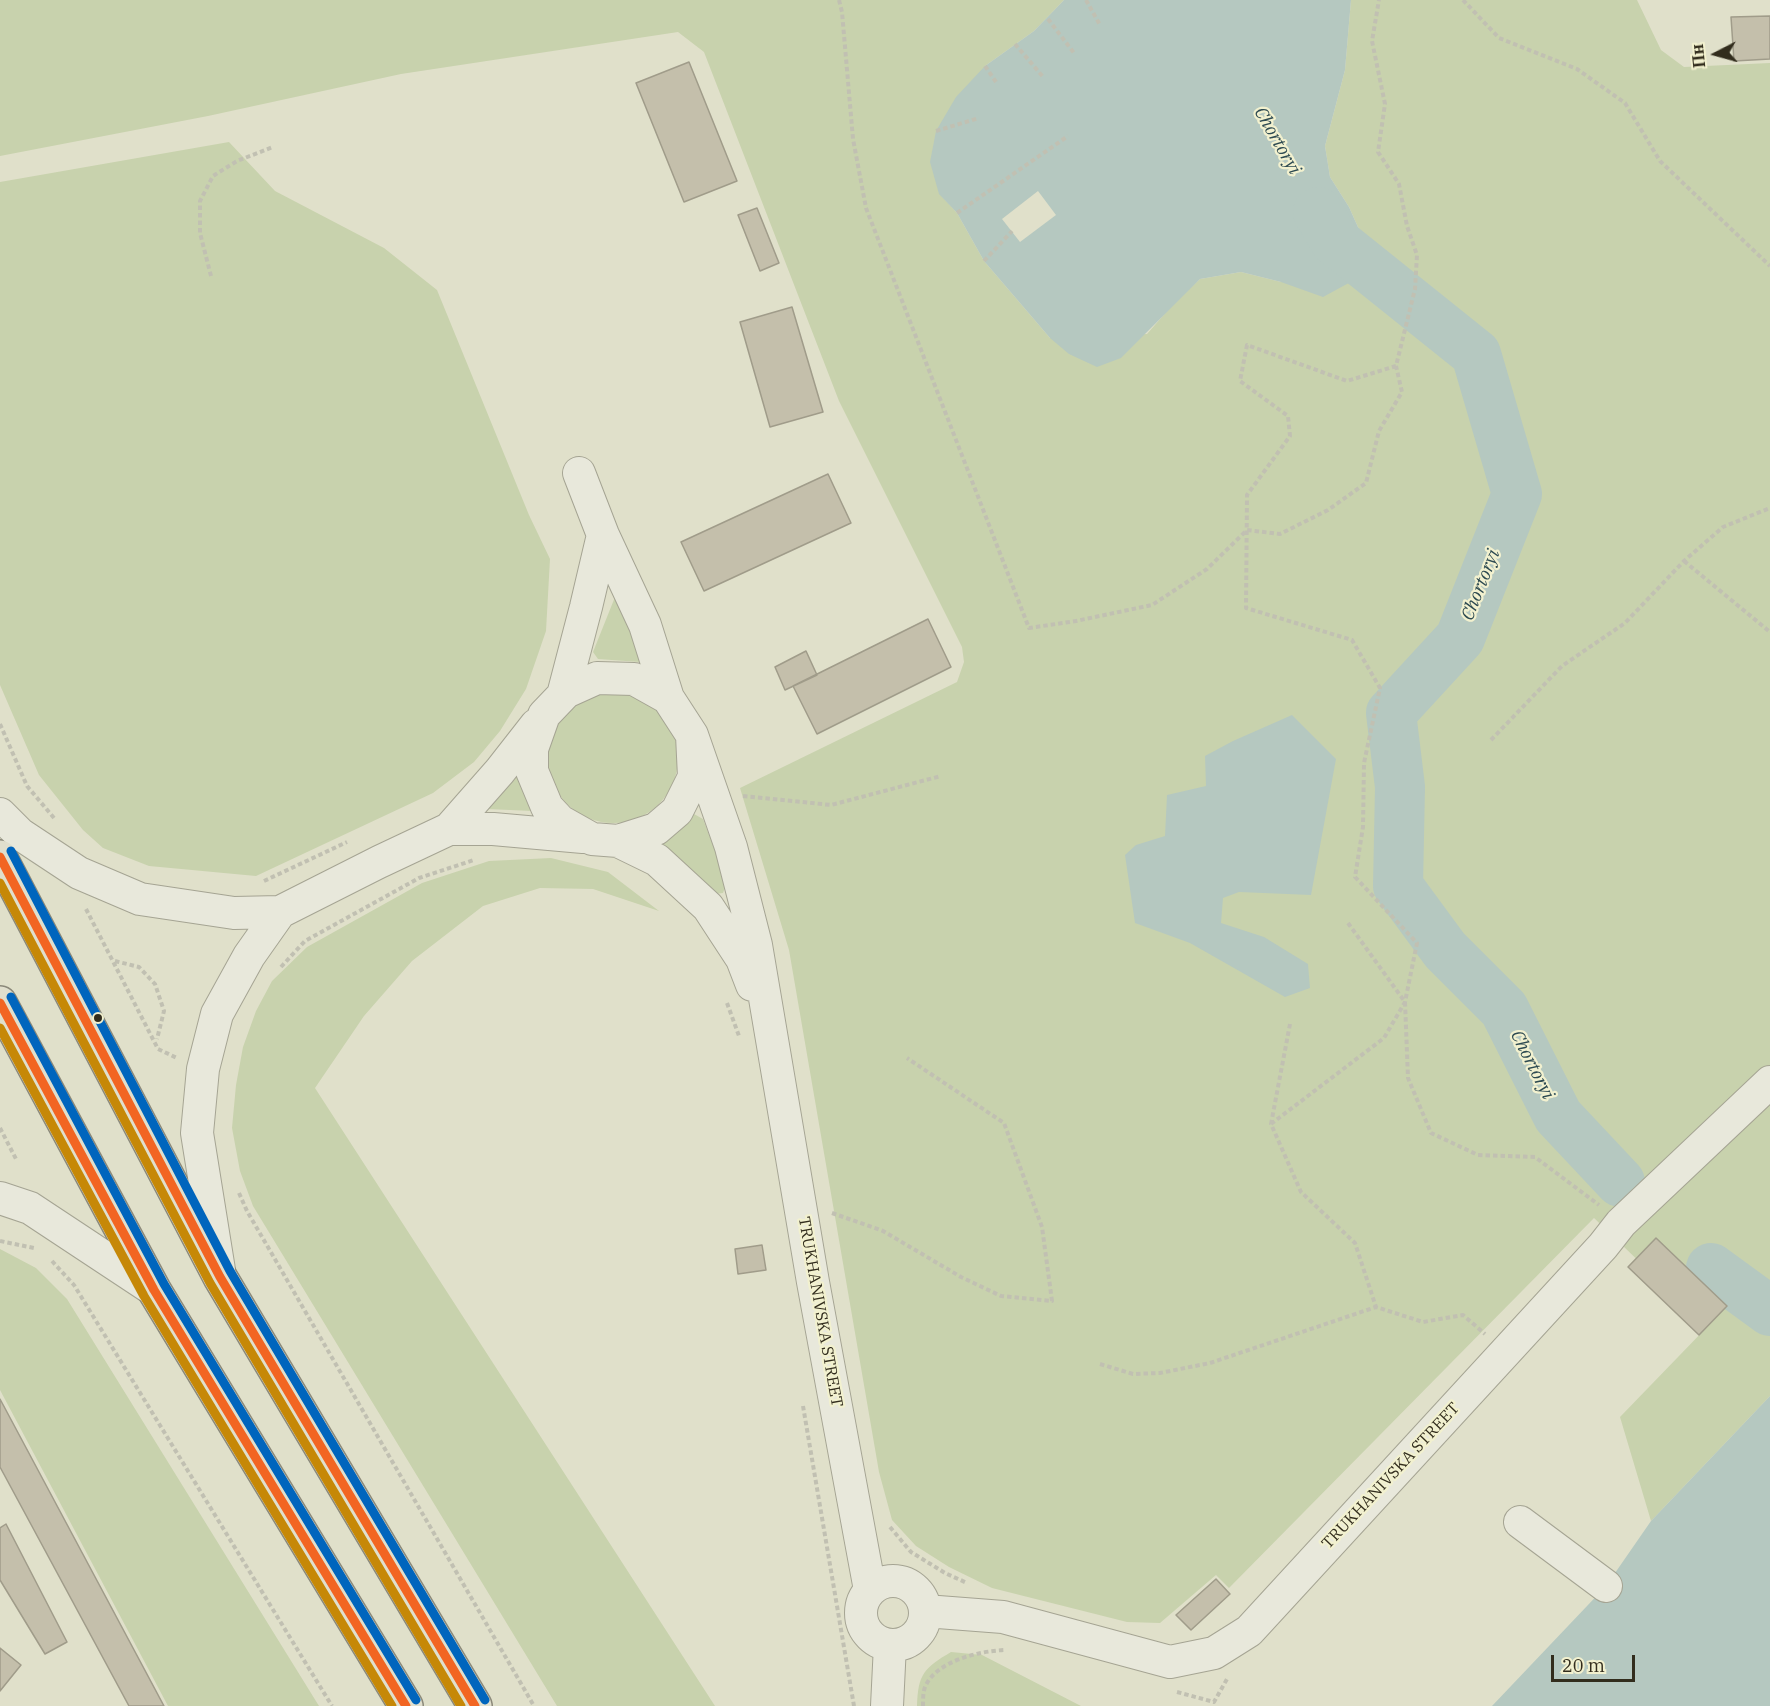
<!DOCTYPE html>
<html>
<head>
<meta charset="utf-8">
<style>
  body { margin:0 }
  #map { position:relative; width:1770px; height:1706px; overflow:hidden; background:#e0e0ca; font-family:"IBM Plex Serif",serif }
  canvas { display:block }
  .north { position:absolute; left:1686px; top:24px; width:60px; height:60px; -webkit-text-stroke:4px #f2f1cf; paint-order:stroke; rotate:264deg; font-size:16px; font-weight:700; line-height:24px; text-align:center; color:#322d1d }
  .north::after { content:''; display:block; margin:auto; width:21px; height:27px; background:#322d1d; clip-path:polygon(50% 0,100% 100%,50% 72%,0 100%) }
  .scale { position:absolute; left:1551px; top:1655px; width:84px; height:27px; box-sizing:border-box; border:3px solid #322d1d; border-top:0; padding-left:8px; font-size:18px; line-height:21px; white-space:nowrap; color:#322d1d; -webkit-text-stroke:4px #f2f1cf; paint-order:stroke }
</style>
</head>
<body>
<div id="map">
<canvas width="1770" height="1706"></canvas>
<div class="north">Пн</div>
<div class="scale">20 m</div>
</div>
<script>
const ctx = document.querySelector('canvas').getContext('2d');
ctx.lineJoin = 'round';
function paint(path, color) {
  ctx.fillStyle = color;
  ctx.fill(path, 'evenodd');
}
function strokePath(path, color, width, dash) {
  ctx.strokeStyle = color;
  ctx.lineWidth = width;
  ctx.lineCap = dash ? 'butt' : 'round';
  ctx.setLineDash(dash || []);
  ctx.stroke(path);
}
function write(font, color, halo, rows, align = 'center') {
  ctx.font = font + ' "IBM Plex Serif",serif';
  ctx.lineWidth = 4.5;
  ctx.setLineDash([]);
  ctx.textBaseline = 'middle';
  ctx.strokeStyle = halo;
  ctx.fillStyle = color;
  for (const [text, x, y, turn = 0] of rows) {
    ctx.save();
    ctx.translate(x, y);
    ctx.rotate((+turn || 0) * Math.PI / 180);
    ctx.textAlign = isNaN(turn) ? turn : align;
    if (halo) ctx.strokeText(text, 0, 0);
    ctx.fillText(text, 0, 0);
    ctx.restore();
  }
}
paint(new Path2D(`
  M0 0H1064L1034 31 985 66 939 193 957 213 984 261 1050 338 1147 334 1175 302 1200 279 1241 272 1281 282 1366 245 1349 207 1330 177 1325 146 1345 70 1351 0H1637L1661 50 1684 67 1770 63V1396L1651 1521 1620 1417 1707 1327 1594 1218 1229 1588 1216 1575 1160 1623 1127 1622 992 1588 949 1567 916 1546 892 1520 879 1472 789 950 740 788 957 682 964 662 962 647 839 401 704 52 678 32 401 74 208 116 0 156Z
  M229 142 275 191 384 248 437 290 529 515 550 559 546 631 526 689 500 731 474 762 433 793 256 876 149 866 103 848 83 830 39 775 0 685V182Z
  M617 592 643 652 640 662 598 659 593 652Z
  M548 758a65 65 0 1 1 130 0a65 65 0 1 1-130 0Z
  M519 775 533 811 487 809Z
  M694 814 703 819 727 882 723 893 714 894 665 853 661 841Z
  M551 858 608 872 659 911 593 889 540 888 483 906 412 961 364 1016 315 1088 715 1706H557L253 1206 240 1171 232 1128 236 1085 243 1047 256 1011 272 981 307 947 422 883 489 861Z
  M0 1249 36 1268 67 1299 319 1706H168L0 1390Z
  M951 1652 982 1655 1081 1706H917C918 1674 924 1668 951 1652Z`), '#c8d2ad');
paint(new Path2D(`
  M1064 0H1351L1345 70 1325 146 1330 177 1349 207 1366 245 1358 278 1323 297 1281 282 1241 272 1200 279 1121 358 1097 367 1069 354 1050 338 984 261 957 213 939 194 930 162 936 131 956 97 985 66 1034 31Z
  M1292 715 1336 759 1311 895 1239 892 1223 898 1221 923 1264 937 1308 964 1310 988 1285 997 1190 943 1135 923 1125 855 1136 845 1165 836 1167 795 1206 786 1205 756 1233 741Z
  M1770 1396V1706H1492L1606 1586 1651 1521Z`), '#b5c8c0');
paint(new Path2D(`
  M1038 191 1056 215 1020 242 1002 219Z`), '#e0e0ca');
strokePath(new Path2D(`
  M1318 212 1335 241 1476 354 1517 494 1460 638 1391 713 1400 787 1398 886 1445 950 1504 1009 1558 1116 1620 1182
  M1711 1268 1770 1311`), '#b5c8c0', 50);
const building = new Path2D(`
  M1770 16V59L1734 61 1731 17Z
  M689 62 737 181 684 202 636 83Z
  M757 208 779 263 760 271 738 215Z
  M792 307 823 412 770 427 740 322Z
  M828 474 851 523 704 591 681 542Z
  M928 619 951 667 817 734 793 686Z
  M806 651 817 675 785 690 775 667Z
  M1656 1238 1727 1306 1699 1335 1628 1267Z
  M762 1245 766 1270 738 1274 735 1249Z
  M0 1399 164 1706H129L0 1467Z
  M6 1524 67 1642 45 1654 0 1580V1528Z
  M1216 1579 1230 1594 1191 1630 1176 1615Z
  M0 1648 21 1665 0 1691Z`);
paint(building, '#c4bfab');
strokePath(building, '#a09c8a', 1.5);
const minor = new Path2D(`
  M579 473 603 535 645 625 668 698
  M563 695 586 607 603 535
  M692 735 694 777 677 811 656 829 618 841 592 839 560 821 547 807 532 771V749L544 715 566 692 597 678 634 679 668 698 692 735 731 847 756 945 813 1282 870 1590
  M0 814 20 834 79 873 140 899 234 913 280 912 379 862 449 829 500 771 536 725
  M449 829H493L583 837
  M618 841 657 860 708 907 742 959 752 985
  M0 1198 30 1208 154 1290
  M219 1270 197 1133 203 1069 217 1014 249 956 280 912
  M1520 1522 1606 1586
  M861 1613a32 32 0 1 1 64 0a32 32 0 1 1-64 0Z
  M925 1611 1003 1617 1170 1662 1214 1653 1249 1631 1603 1246 1621 1223 1770 1082
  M887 1706 890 1645`);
const major = new Path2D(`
  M0 857 220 1277 475 1706
  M0 1003 154 1290 406 1706`);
strokePath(minor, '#a5a493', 34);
strokePath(major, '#8b897a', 36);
strokePath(new Path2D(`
  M839 0 842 12 853 139 866 208 1029 628 1076 621 1152 605 1207 569 1247 530 1280 534 1328 510 1366 483 1379 431 1402 392 1396 366
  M1086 0 1100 25
  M1463 0 1499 38 1577 69 1625 103 1660 161 1770 266
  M1048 19 1074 53
  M1015 44 1044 78
  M985 66 996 82
  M936 131 979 118
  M957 213 1068 136
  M984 261 1012 231
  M211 276 200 233V201L213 176 237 161 273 147
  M1684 561 1770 632
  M0 724 27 786 54 818
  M1491 740 1562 666 1625 623 1684 561 1723 527 1770 508
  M743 796 831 805 941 776
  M264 881 347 842
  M86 909 158 1049 177 1058
  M1348 923 1405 1002 1408 1078 1431 1133 1478 1155 1535 1157 1599 1205
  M115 961 139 967 155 984 164 1011 157 1039
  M281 967 305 941 419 878 474 860
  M727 1003 739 1036
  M1290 1024 1271 1124 1301 1192 1355 1243 1376 1307
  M1271 1124 1384 1038 1405 1002 1417 943 1355 877 1363 827 1364 763 1380 688 1352 640 1246 608 1247 495 1290 436 1288 416 1240 381 1247 345 1347 381 1396 366 1415 289 1417 255 1407 226 1399 184 1378 152 1385 104 1372 41 1379 0
  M0 1128 16 1159
  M239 1193 247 1211 534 1706
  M832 1213 883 1231 961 1277 1001 1296 1052 1301 1042 1227 1004 1123 907 1058
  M0 1241 34 1248
  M52 1261 74 1285 332 1706
  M1100 1364 1133 1374 1160 1373 1210 1363 1376 1307 1423 1322 1463 1315 1485 1334
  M803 1406 854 1706
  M890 1527 911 1552 945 1573 967 1583
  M1177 1692 1214 1702 1227 1679
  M923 1706C923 1700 923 1692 925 1687 936 1661 979 1651 1005 1650`), '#c1c0b2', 4, [4.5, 3]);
strokePath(minor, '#e8e8db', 32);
strokePath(major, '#e0dfcd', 33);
strokePath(new Path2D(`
  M0 857 220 1277 475 1706
  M0 1003 154 1290 406 1706`), '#f26522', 9);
strokePath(new Path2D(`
  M0 883 210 1283 461 1706
  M0 1028 144 1296 392 1706`), '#c68807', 9);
strokePath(new Path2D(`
  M11 851 230 1271 485 1700
  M11 997 164 1284 416 1700`), '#0065bd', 9);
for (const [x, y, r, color] of [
  [98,1018,5,"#322d1d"]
]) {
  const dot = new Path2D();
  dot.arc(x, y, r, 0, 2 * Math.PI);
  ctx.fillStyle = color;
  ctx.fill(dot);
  strokePath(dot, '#f2f1cf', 2);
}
write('16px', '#322d1d', '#f2f1cf', [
  ["TRUKHANIVSKA STREET",820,1312,80],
  ["TRUKHANIVSKA STREET",1391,1476,-47]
]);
write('italic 18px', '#2d4a51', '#f2f1cf', [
  ["Chortoryi",1277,141,60],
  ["Chortoryi",1481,585,-68],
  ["Chortoryi",1532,1065,63]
]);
</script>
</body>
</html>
